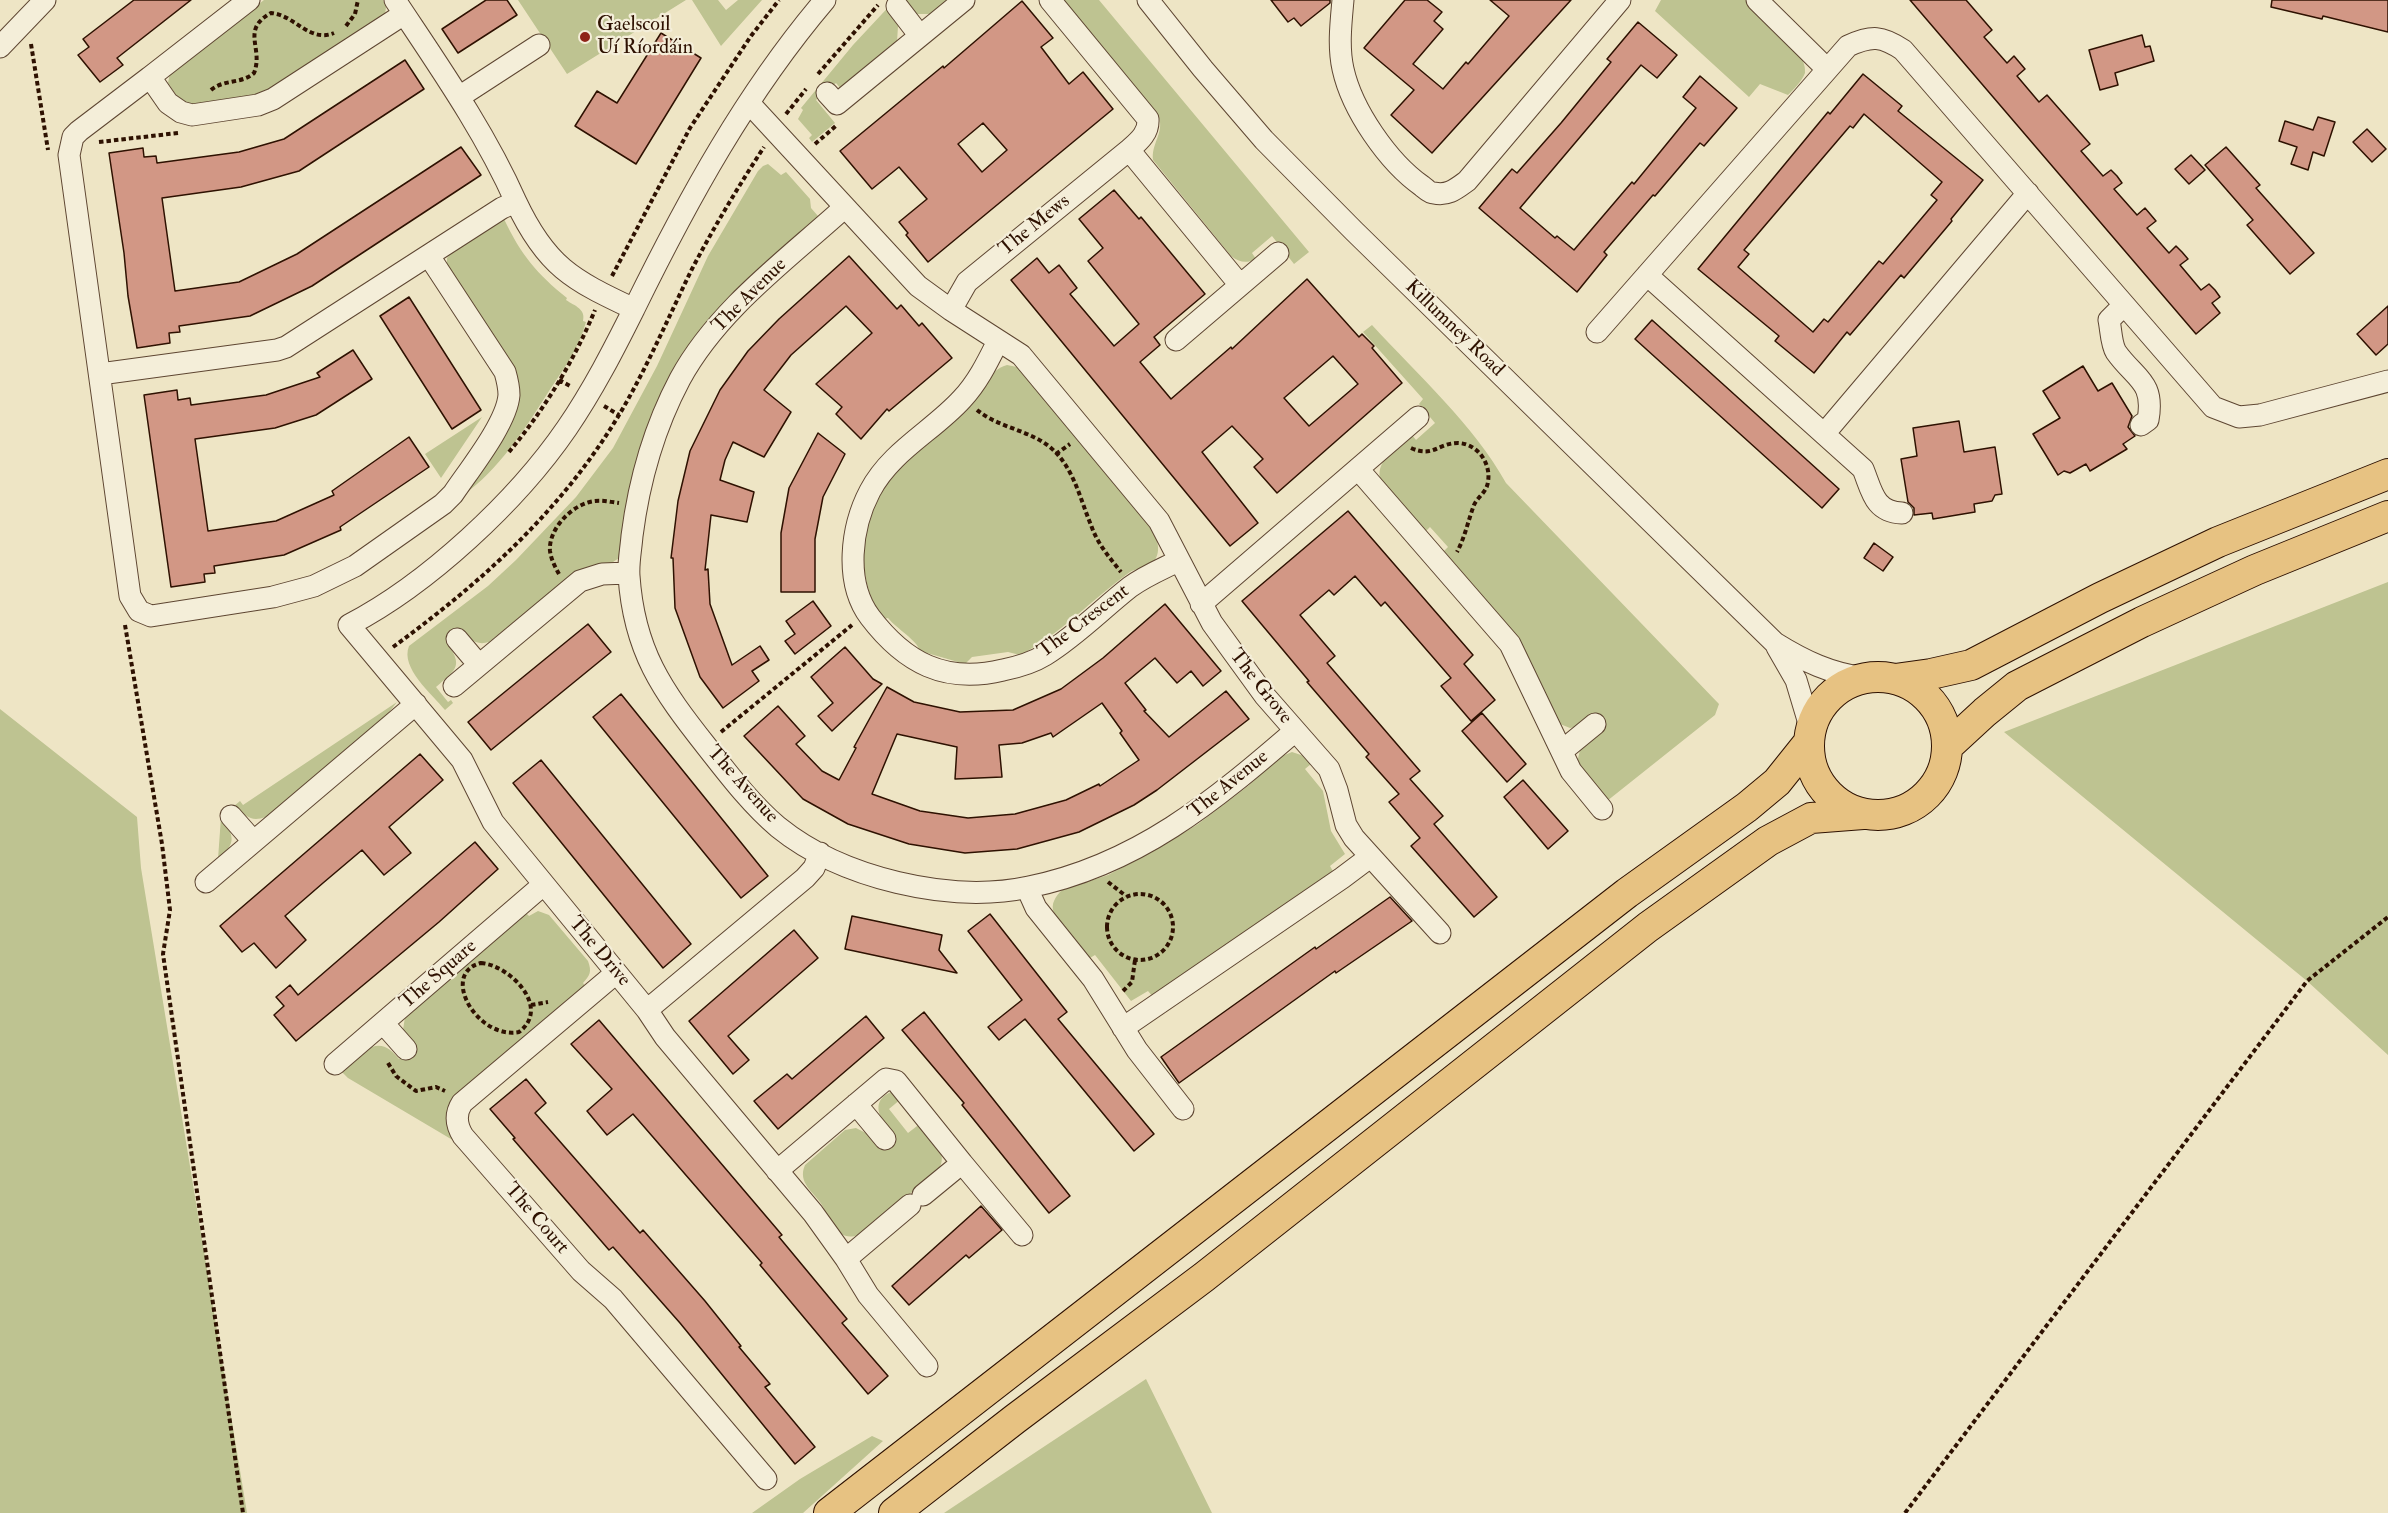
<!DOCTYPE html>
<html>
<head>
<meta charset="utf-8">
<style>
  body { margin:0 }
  canvas { display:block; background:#eee5c5 }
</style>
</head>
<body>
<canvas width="2388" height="1513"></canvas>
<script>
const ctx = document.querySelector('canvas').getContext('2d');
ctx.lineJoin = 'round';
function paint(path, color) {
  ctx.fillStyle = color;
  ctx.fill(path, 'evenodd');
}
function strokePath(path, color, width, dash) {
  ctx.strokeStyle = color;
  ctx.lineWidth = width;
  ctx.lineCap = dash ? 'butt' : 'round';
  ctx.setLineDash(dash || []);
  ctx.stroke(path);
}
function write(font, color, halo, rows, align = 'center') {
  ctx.font = font + ' "IM FELL Double Pica",serif';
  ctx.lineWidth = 4.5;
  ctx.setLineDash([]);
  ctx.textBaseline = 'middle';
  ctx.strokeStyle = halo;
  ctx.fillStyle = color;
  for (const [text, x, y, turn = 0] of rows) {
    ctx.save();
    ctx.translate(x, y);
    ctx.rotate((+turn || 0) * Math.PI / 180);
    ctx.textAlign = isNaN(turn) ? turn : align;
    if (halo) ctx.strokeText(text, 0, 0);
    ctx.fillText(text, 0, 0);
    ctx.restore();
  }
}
paint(new Path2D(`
  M264 0H383L386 7 385 15 294 75 253 98 193 108 181 102 168 83 170 73Z
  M518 0H686L567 74Z
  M692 0H718L726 10 738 0H762L721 46Z
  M895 0H949L932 14H916L903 1 889 13 898 26 897 42 841 89 836 83 816 100 835 123 812 142 809 138 812 135 798 119 803 110 801 108 853 45Z
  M1063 0H1099L1309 252 1294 264 1272 236 1252 253 1256 259C1246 264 1239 262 1231 256L1153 160C1151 144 1164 133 1159 118Z
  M1661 0H1749C1763 14 1809 52 1805 73 1802 81 1794 89 1788 95L1760 84 1749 97 1655 11Z
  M768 164 781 175 786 172 810 199 811 208 818 216 707 323 680 359 659 399 637 459 619 558 610 564 567 579 489 642C476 646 469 639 461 629L446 641C463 666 458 668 436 687L448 702 451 700 453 703 445 710C432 694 400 668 409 646L488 586 516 560 576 497 613 448 657 366 708 256 758 171 763 166Z
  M504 219C521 255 537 274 567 298L566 300C575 306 586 309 583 321L586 322C579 348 564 368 549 391 525 429 499 470 462 496L514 415 447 266V258L452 252Z
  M1372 325C1417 374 1474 425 1506 483L1719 704 1715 715 1607 801 1577 763 1580 750 1575 727 1570 728 1560 724 1515 635 1444 551 1448 547 1430 527 1426 531 1380 479C1376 459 1398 447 1412 435L1416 440 1435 423 1419 404 1423 399 1363 332Z
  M1007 365 1017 367 1147 521C1154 532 1163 547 1155 560 1150 567 1137 568 1130 572 1092 599 1061 634 1020 655L1008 652 972 657 965 664 920 651C917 640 897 629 888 618L883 619C871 605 867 586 864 568 854 486 919 456 968 409 982 395 987 370 1007 365Z
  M482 417 441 478 425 454Z
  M2388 582V1055L2307 981 2004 732Z
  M397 702 386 716 266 817C251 822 247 817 236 807L222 817C235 838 236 843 218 859L221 817 240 801 243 805Z
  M0 709 137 817 141 868 247 1513H0Z
  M1292 752 1304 756 1311 764 1305 769 1323 791 1331 831 1345 854 1330 866 1334 873 1153 997 1148 991 1131 1001 1095 955 1090 958 1054 913C1050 904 1056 896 1062 890L1108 875 1157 849 1198 824 1248 786 1280 757Z
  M538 911 549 915 588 961C592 972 590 975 583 983L586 987 458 1093C445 1111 444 1124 456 1142L348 1078 342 1072 372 1047C384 1043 391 1050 399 1059L413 1047 403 1030 405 1017 525 912 529 916Z
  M891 1092 901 1099 889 1109 908 1133 921 1123C932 1138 951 1154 937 1172L858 1235C838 1243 830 1219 822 1205 814 1192 797 1183 805 1165L845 1130 856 1128 868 1134 882 1120C876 1108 877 1098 891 1092Z
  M1146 1379 1212 1513H944L956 1505Z
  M872 1436 883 1441 803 1513H752L800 1479Z`), '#bec391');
const building = new Path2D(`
  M134 0H191L117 58 123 65 100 82 78 55 89 47 83 39Z
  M486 0H507L517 15 458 53 442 29Z
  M1271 0H1330V3L1301 26 1294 18 1288 22Z
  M1405 0H1427L1442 12 1434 21 1443 29 1413 64 1443 89 1466 62 1468 64 1509 16 1490 0H1571L1432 153 1391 115 1414 90 1364 48Z
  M1910 0H1966L1992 30 1984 37 2007 63 2014 56 2025 69 2017 76 2039 102 2047 95 2090 144 2081 151 2103 176 2111 170 2117 176 2122 183 2114 189 2137 215 2145 208 2156 221 2147 228 2169 253 2176 246 2182 252 2188 259 2180 265 2201 290 2209 284 2215 290 2220 297 2212 303 2220 313 2196 334Z
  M2272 0H2388V32L2323 16 2322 19 2271 7Z
  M1022 1 1053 38 1041 47 1069 84 1083 72 1113 109 928 262 906 235 908 233 899 222 927 199 899 167 872 189 840 151 943 66 944 68ZM983 123 1007 150 982 172 958 144Z
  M1638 22 1677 55 1657 78 1641 65 1520 208 1555 238 1557 236 1574 250 1632 182 1634 184 1696 108 1683 97 1700 76 1737 108 1704 146 1700 143 1655 196 1653 195 1604 252 1607 255 1577 292 1479 208 1512 169 1517 173 1561 123 1611 62 1607 59Z
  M661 33 701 58 636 164 575 126 597 91 617 103Z
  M2142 35 2145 47 2150 46 2154 61 2115 73 2118 85 2100 90 2089 50Z
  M405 60 424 89 299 171 241 187 162 198 175 291 239 282 297 254 461 147 481 175 312 286 250 316 179 326 180 332 169 333 170 343 137 348 128 296 124 253 109 153 143 148 144 157 156 156 157 163 239 152 284 139Z
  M1863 74 1902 106 1898 111 1983 180 1951 219 1952 221 1904 278 1901 275 1850 335 1847 332 1814 373 1775 341 1779 336 1698 269 1828 112 1830 114ZM1864 114 1942 182 1931 195 1937 200 1883 264 1879 261 1828 322 1824 319 1813 332 1738 267 1749 254 1744 250 1850 126 1853 128Z
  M2318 117 2335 122 2324 156 2313 152 2308 170 2291 164 2297 147 2279 141 2285 121 2313 130Z
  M2367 129 2386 149 2372 162 2353 142Z
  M2226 147 2260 185 2256 188 2314 253 2290 274 2247 225 2253 220 2205 165Z
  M2191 155 2205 170 2189 184 2175 169Z
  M1114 190 1139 219 1141 217 1205 294 1154 337 1160 345 1140 362 1171 399 1231 347 1232 349 1307 279 1359 337 1362 334 1374 346 1372 348 1402 383 1277 493 1254 467 1263 459 1232 426 1202 452 1258 523 1230 546 1011 280 1037 258 1049 273 1059 265 1077 288 1070 294 1114 346 1139 324 1088 261 1103 248 1079 219ZM1333 356 1358 384 1309 426 1284 398Z
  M849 256 897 309 901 305 919 326 922 323 952 358 889 411 887 409 861 439 836 414 842 407 816 384 872 333 846 306 791 355 764 390 791 412 764 457 733 442 725 460 720 480 754 492 747 522 711 515 705 570 708 569 710 604 732 665 760 646 769 660 752 671 759 681 723 708 700 677 675 608 673 558H671L678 501 690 451 720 390 748 351 779 319Z
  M409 297 481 410 452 429 380 316Z
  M2388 306V344L2376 355 2357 334Z
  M1652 320 1839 489 1822 508 1635 339Z
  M353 350 372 379 316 415 275 428 195 439 208 531 276 521 334 495 332 491 409 437 429 467 340 527 341 530 284 555 214 566 215 573 204 574 205 582 171 587 144 395 177 390 178 400 190 398 191 405 266 395 320 377 317 373Z
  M2083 366 2098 391 2112 383 2132 416 2128 427 2135 436 2123 444 2127 449 2090 471 2086 464 2070 473 2064 471 2058 475 2033 434 2060 418 2043 391Z
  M1959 421 1964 452 1995 447 2002 494 1995 495 1992 501 1974 504 1975 512 1933 519 1932 513 1914 515V508L1908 502 1901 459 1917 456 1913 428Z
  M818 433 845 454 823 497 815 539V592H781V533L789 488Z
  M1348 511 1473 655 1464 664 1495 700 1471 721 1441 686 1451 678 1385 602 1381 606 1355 576 1334 595 1329 590 1300 615 1335 656 1327 663 1420 771 1410 779 1443 816 1434 824 1497 897 1474 917 1411 846 1420 838 1389 802 1399 794 1366 757 1369 754 1307 682 1309 681 1242 601Z
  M1874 543 1893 557 1883 571 1864 558Z
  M813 601 831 626 795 654 785 641 795 634 786 621Z
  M1165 604 1221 671 1203 686 1191 671 1177 683 1155 658 1125 683 1146 710 1144 711 1169 737 1226 691 1249 719 1157 790 1134 805 1079 832 1017 849 965 853 909 844 848 824 803 799 744 736 778 706 805 736 796 744 822 771 839 780 856 748 854 747 887 687 914 702 960 712 1013 710 1061 689 1103 658ZM1102 703 1122 731 1120 733 1139 760 1100 786 1099 784 1066 800 1015 814 968 818 920 811 872 794 897 734 957 747 955 779 1002 777 999 745 1022 743 1051 733 1053 737Z
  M588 624 611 652 491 750 468 722Z
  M845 647 873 679 882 684 832 731 818 716 833 703 811 677Z
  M621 694 768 876 741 898 593 717Z
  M1482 713 1526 764 1507 782 1462 731Z
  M420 754 443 780 389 827 411 853 384 875 362 850 323 883 285 916 306 940 276 968 254 943 242 952 220 926Z
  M541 760 691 944 663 968 513 783Z
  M1523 780 1568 831 1548 849 1504 797Z
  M475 842 498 869 439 922 296 1041 274 1015 284 1006 276 997 290 985 298 995Z
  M1390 897 1412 921 1336 973 1335 971 1179 1083 1161 1057 1315 947 1316 949Z
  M990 914 1067 1012 1058 1019 1154 1134 1134 1151 1025 1019 999 1040 988 1027 1022 1000 968 931Z
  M852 916 942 935 939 950 957 973 845 949Z
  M794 930 818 958 728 1036 749 1060 733 1074 689 1021Z
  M924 1012 1070 1196 1049 1213 962 1105 964 1103 902 1030Z
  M866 1016 884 1038 778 1129 754 1101 787 1074 792 1079Z
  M599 1020 782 1235 779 1237 847 1319 842 1323 888 1376 868 1394 760 1265 762 1263 633 1114 607 1135 587 1111 612 1089 571 1044Z
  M526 1079 546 1103 535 1113 640 1233 643 1230 705 1301 741 1346 739 1347 770 1384 765 1387 815 1447 795 1464 680 1323 613 1247 609 1250 513 1139 515 1138 490 1109Z
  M981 1206 1002 1230 969 1258 966 1255 909 1305 892 1286Z`);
paint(building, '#d29785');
strokePath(building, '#2e1101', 1.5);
const minor = new Path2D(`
  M249 0 150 77 168 103 181 112 192 115 258 105 273 99 404 14
  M395 0C438 65 484 130 516 202
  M1050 0 1148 119C1149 133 1139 141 1129 150
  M1148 0 1203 69 1264 140 1354 231 1775 643C1804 661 1831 674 1865 678
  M1343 0C1341 22 1338 47 1343 69 1352 110 1388 162 1422 186 1426 189 1429 193 1434 193 1448 196 1456 189 1467 181L1620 0
  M1757 0 1827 69
  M897 6 920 36
  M0 47 45 0
  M150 77 79 131 73 137 69 155 130 596 139 611 151 616 273 597 314 586 355 566 443 504 453 494C469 470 507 423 509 395 509 387 507 379 505 372L429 256
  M827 93 837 104 964 0
  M459 97 539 45
  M749 103 918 286 951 310 1021 355 1159 521 1212 623 1265 696 1329 769 1337 790 1346 825 1354 838 1440 933
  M845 207C788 259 718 309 680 379 654 428 639 481 632 536 631 549 628 563 629 576 634 651 662 690 707 747 729 775 751 804 778 827 841 878 950 904 1029 887 1137 865 1214 801 1295 731
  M1647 275 1863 469C1872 491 1874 512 1902 513
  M2124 305 2109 320C2111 329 2111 344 2116 352 2135 379 2155 381 2148 420L2141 425
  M634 309C614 349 593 390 567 428 517 501 428 584 349 625L462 760 493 822 647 1010 665 1037 813 1213 846 1259 910 1205
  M951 310 967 282 1129 150 1240 285
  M1597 332 1848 46C1872 35 1882 36 1903 50L2213 407 2239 417 2260 415 2388 381
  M1176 340 1278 253
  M998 341C988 361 978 382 962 399 933 431 891 451 870 491 851 527 844 582 870 617 905 663 945 684 1003 670 1018 667 1032 663 1045 655 1076 636 1102 609 1130 587 1145 576 1162 569 1178 561
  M100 374 277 350 286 347 502 208 516 202C546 266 572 280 634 309 688 199 746 93 825 0
  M1824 434 2028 193
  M1358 469 1510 644 1571 771 1602 809
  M1201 604 1418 417
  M457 639 479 665
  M1777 647 1796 680 1811 730
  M454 686 580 581 602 574 628 573
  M1562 751 1595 724
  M231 816 253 841
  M206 882 416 704
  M1027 888 1036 908 1093 979 1137 1050 1183 1109
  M616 973 462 1103C455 1114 456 1125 463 1136L581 1271 613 1299 766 1479
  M647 1010 805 878 814 868 820 853
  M383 1023 406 1049
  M1123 1028 1342 878 1370 857
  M335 1064 543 885
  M856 1104 885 1139
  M962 1163 1022 1235
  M777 1171 886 1079 896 1081 962 1163 923 1195
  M846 1259 868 1295 927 1366`);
const highway = new Path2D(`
  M1809 746a69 69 0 1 1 138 0a69 69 0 1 1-138 0Z
  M1895 679 1931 674 1971 665 2100 598 2218 542 2388 474
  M1947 747 1985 712 2017 686 2142 622 2255 570 2388 516
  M829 1513 1627 893 1747 807 1777 782 1809 742
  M894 1513 1015 1419 1204 1277 1648 927 1768 841 1811 818 1863 814`);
strokePath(minor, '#5e4632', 23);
strokePath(highway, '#2e1101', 32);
strokePath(new Path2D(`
  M346 26 355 14 358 0
  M31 44 48 150
  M818 74 878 5
  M211 90C224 79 242 84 254 73 264 48 240 30 271 13 295 15 309 43 334 33
  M786 114 806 89
  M99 142 178 133
  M815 144 837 125
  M612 276 690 128 751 36 779 0
  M559 380 572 387
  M604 406 619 415
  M977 410C999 428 1030 430 1051 448 1074 468 1080 499 1091 525 1097 543 1109 557 1121 572
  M1411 448C1433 458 1438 443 1458 443 1480 444 1493 467 1487 486 1484 494 1477 498 1474 505 1468 521 1465 537 1457 552
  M509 452C544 410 574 361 595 310
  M1056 454 1070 444
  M559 574C555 567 551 559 550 551 548 529 573 503 595 501 602 500 611 502 619 503
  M125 625 162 844 170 910 163 954 243 1513
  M393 647C482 582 562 510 619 415 647 368 668 318 692 269 714 227 738 187 764 147
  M721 732 852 625
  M1108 882 1126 896
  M1107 927a33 33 0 1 1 66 0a33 33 0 1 1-66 0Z
  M481 963C509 965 552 1007 519 1032 477 1040 439 973 481 963Z
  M1123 991 1132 982 1135 960
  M531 1005 548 1002
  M388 1063 396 1076 416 1091 436 1087 445 1091
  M1905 1513 2307 981 2388 917`), '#2e1101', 4, [4.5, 3]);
strokePath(minor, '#f4eed9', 21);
strokePath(highway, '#e7c282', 30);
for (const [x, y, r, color] of [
  [585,37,6,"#8f2418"]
]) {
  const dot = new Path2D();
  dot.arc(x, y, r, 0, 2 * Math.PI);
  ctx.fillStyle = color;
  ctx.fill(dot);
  strokePath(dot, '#f4eed9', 2);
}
write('20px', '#2e1101', '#f4eed9', [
  ["Gaelscoil",597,26],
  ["Uí Ríordáin",597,49]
], 'left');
write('20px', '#2e1101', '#f4eed9', [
  ["The Mews",1035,226,-39],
  ["The Avenue",750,296,-45],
  ["Killumney Road",1454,329,44],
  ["The Crescent",1084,622,-37],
  ["The Grove",1260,687,52],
  ["The Avenue",742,785,48],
  ["The Avenue",1229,785,-39],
  ["The Drive",599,952,50],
  ["The Square",439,975,-41],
  ["The Court",536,1219,49]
]);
</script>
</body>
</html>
